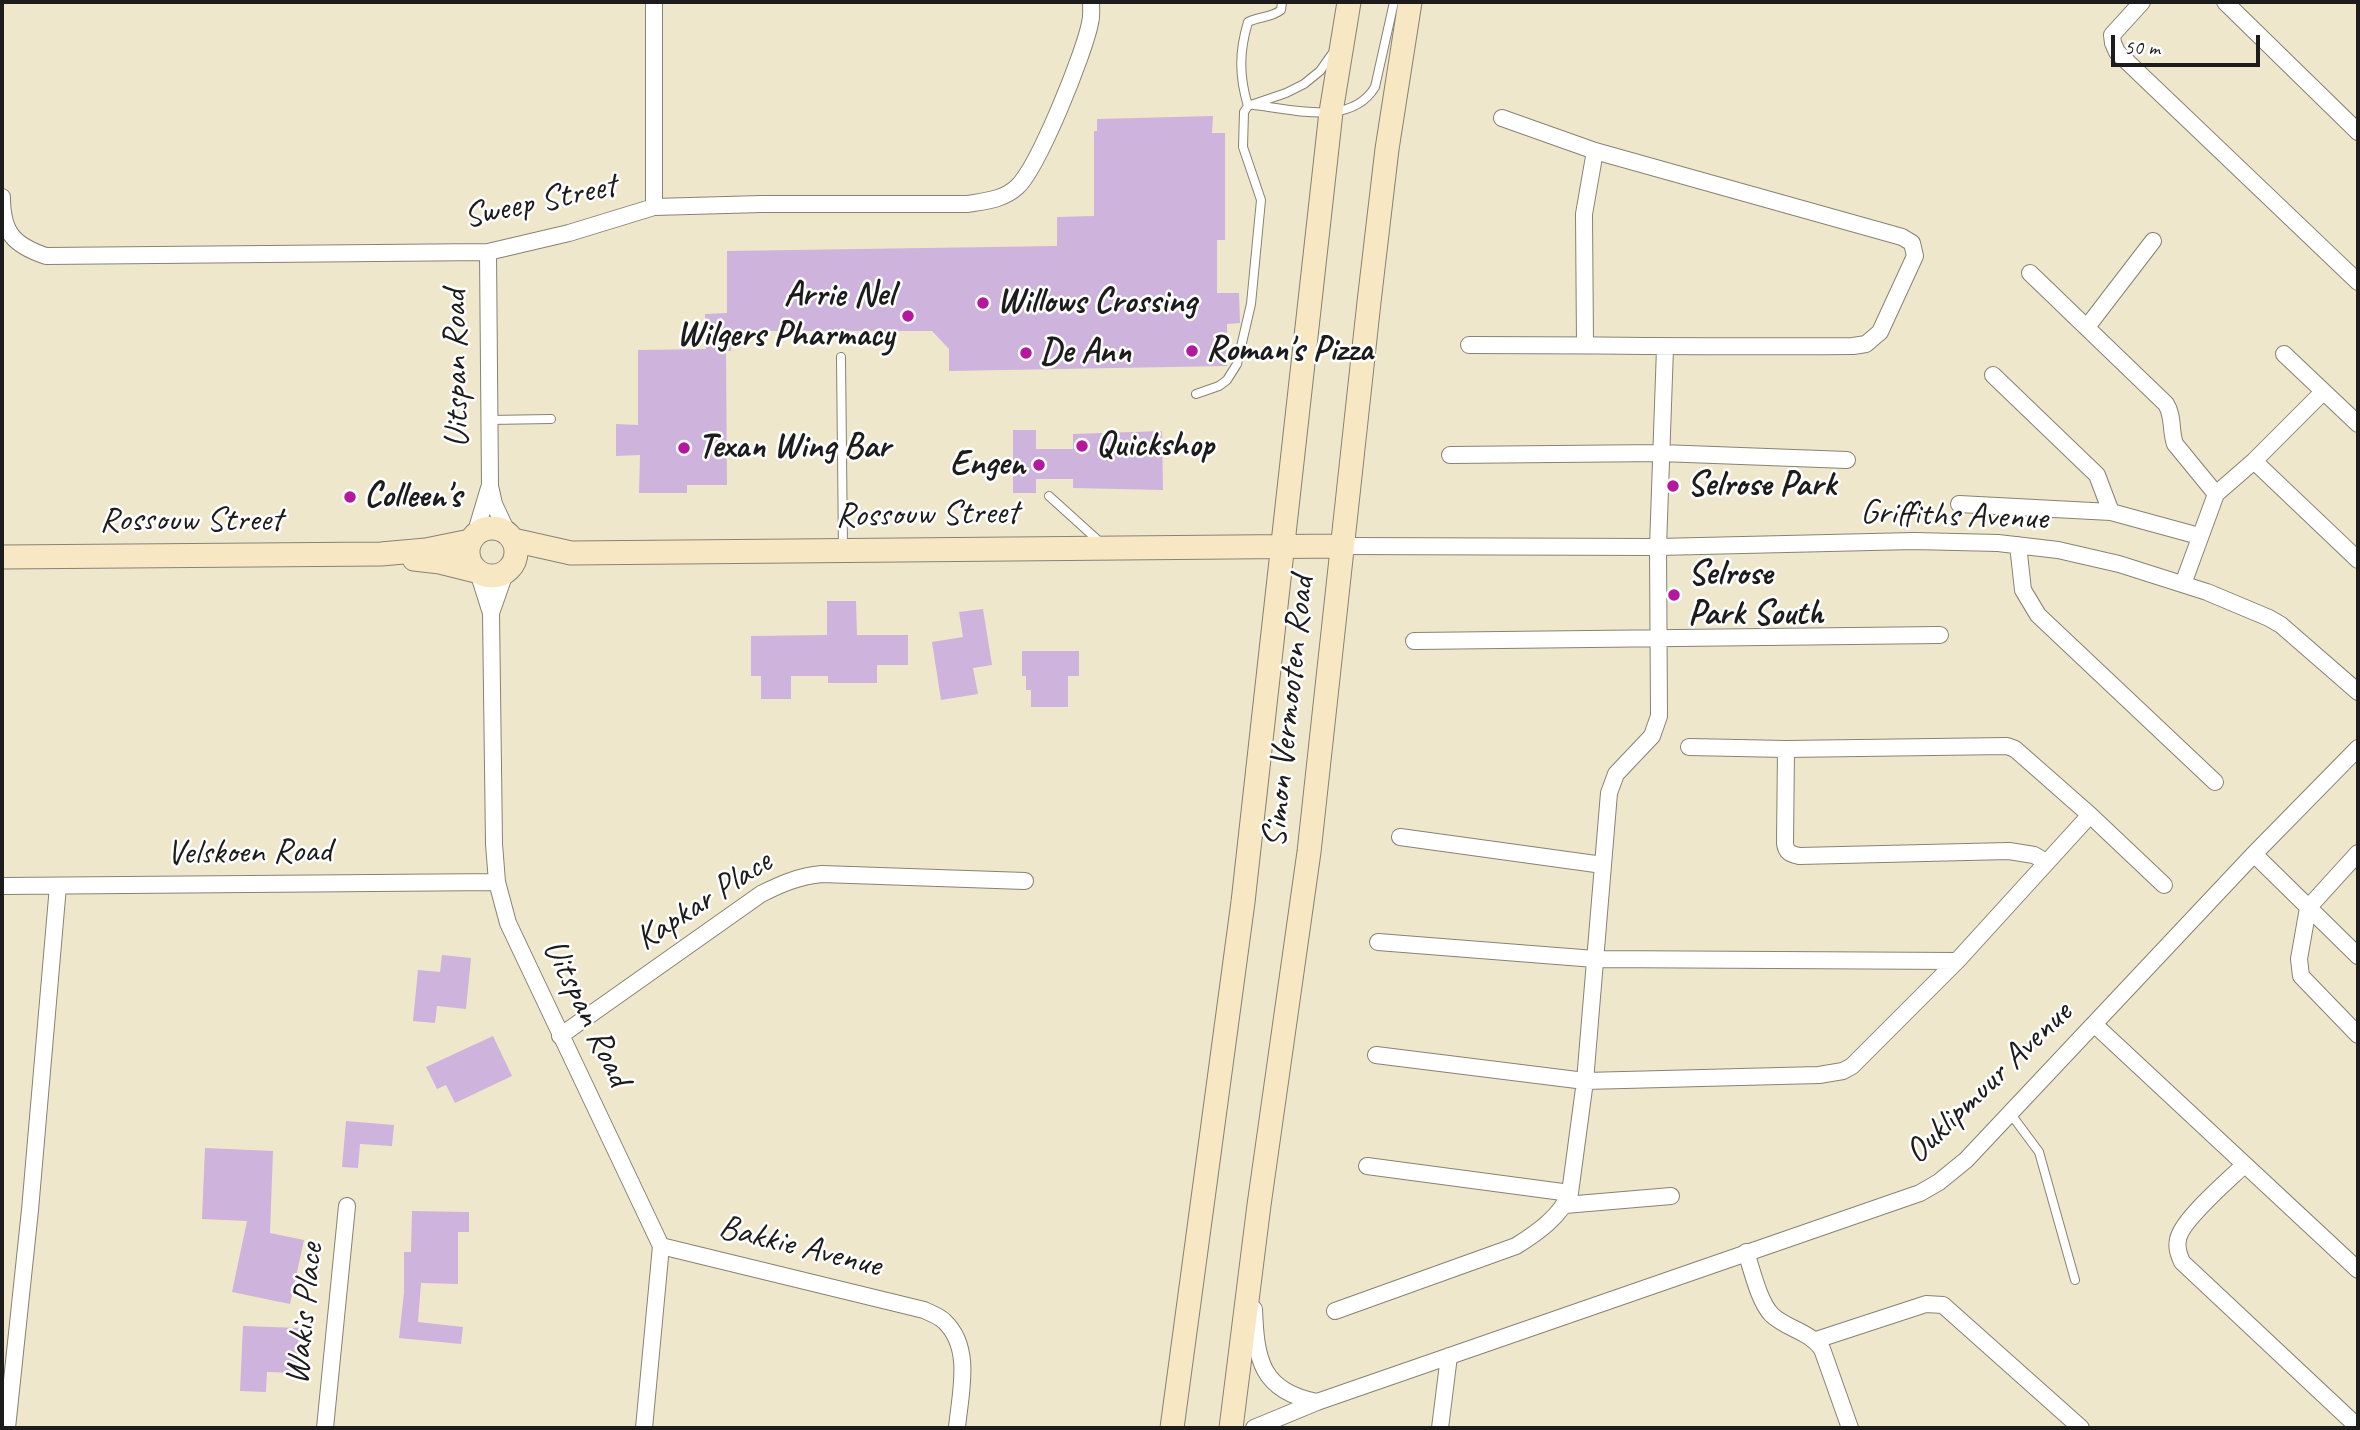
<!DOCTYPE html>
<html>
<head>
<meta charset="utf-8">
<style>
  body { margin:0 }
  #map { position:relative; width:2360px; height:1430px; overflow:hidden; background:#efe7cc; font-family:Caveat,sans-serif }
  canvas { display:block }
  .frame { position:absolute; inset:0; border:4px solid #1c1c1c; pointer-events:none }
  .scale { position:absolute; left:2111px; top:35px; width:149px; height:32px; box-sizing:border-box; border:4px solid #1c1c1c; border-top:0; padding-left:9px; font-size:21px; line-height:24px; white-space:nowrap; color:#1c1c1c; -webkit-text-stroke:5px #fff; paint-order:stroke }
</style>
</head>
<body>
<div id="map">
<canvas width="2360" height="1430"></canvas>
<div class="frame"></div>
<div class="scale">50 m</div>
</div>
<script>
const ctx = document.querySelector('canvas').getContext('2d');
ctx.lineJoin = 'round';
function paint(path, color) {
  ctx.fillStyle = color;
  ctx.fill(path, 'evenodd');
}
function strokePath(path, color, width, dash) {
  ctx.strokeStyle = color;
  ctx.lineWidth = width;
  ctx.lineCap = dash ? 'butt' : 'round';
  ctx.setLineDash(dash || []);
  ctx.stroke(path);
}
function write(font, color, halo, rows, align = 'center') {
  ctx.font = font + ' Caveat,sans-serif';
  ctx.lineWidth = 5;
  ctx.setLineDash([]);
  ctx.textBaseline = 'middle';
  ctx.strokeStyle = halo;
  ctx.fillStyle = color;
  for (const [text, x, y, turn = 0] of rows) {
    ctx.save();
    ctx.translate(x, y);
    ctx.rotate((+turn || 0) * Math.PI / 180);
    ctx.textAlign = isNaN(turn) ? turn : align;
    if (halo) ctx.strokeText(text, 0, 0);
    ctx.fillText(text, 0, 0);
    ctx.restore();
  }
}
paint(new Path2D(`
  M1213 116 1212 133H1225V240H1217V293H1239L1240 323 1227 324V366L949 371V349L932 331H732L731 351H726L727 485H687V493H639L640 455 616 456V424L638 425V350L706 349 705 314 727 313V251L1057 246V217L1094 216V131H1097V119Z
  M1013 430H1036V449H1073V434L1162 431 1163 490 1073 488V479H1036V493H1013Z
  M827 601H856L857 635H908V665H877V683H828V676H791V699H761V676H751V636L827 635Z
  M983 609 992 665 973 668 978 694 941 700 932 642 963 637 959 612Z
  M1022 651H1079V676H1068V707H1031V690H1026V676H1022Z
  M442 955 471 958 466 1009 437 1006 435 1023 413 1021 418 970 440 972Z
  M493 1036 512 1076 455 1103 446 1085 437 1089 426 1067Z
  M346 1121 394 1125 392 1146 360 1144 358 1168 342 1167Z
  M205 1148 273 1151 270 1233 304 1240 290 1304 232 1292 247 1221 202 1219Z
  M412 1211 469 1212V1232H458V1284L421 1283 418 1322 463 1327 461 1344 399 1338 404 1293V1252H411Z
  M243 1326 299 1328 297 1373 267 1372 266 1392 240 1391Z`), '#ceb3dc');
const service = new Path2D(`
  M1254 105C1293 109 1351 127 1375 87L1394 2
  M1248 106C1239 76 1239 52 1248 22 1260 16 1271 18 1281 10L1282 2
  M841 357 843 550
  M1196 394 1219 386 1227 380 1237 364 1251 304 1261 200 1243 147 1244 112 1248 106 1286 93 1304 84 1320 71 1332 54
  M489 420 551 419
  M1049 496 1101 543
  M2010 1113 2039 1152 2075 1280`);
const minor = new Path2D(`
  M654 2V207
  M2142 2 2112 35 2113 43 2117 52 2358 282
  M2225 2 2358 132
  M2 197C2 232 13 245 46 256L488 252 569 233 654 207 762 204H967C985 201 1003 200 1017 187 1038 168 1084 54 1090 23 1092 16 1091 9 1091 2
  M488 252 490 486 494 504 508 534
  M2030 273 2166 404C2174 417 2170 430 2175 444L2216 494
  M2087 327 2153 241
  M1469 345C1597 345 1725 347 1853 346L1866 344 1880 332 1915 256 1912 243 1902 237 1595 151 1502 118
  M1585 345 1584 214 1595 151
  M2284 354 2358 424
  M1993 375 2097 475 2111 512
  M1450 455 1661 453 1847 460
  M2254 461 2358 560
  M1959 504 2111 512 2199 536
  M475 535 489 488
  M2018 545 2023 590 2038 615 2215 782
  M1342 546 1658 547 1914 541 1998 543 2058 550 2119 564 2207 592 2269 618 2281 625 2358 692
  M478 572 491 613 494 844 497 882 508 923 661 1246 644 1428
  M2183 584 2216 494 2254 461 2323 392
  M491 613 505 573
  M1414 641 1940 635
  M1689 747 1786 749 2007 746 2015 749 2090 815 2164 885
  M1786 749 1785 843C1786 853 1791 854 1799 856L2009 851 2034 855 2046 862
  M1400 837 1603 865
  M2358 853 2308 908 2299 959 2301 976 2358 1035
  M2254 854 2358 956
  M2 886 497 882
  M1378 942 1595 959 1957 961
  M2095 1025 2358 1270
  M560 1036 761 894C781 884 799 876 822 874L1025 881
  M1376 1055 1585 1081 1819 1075 1843 1071 1852 1066 1957 961 2090 815
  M2244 1165C2229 1180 2180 1221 2178 1240 2176 1248 2179 1255 2182 1262L2358 1427
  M1367 1166 1570 1193
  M1565 1205 1671 1196
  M661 1246 924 1310C930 1313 939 1316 944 1321 973 1348 960 1393 957 1428
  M1746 1252C1752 1270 1759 1302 1772 1315 1787 1329 1809 1331 1822 1349L1850 1428
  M1254 1309C1256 1360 1261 1391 1317 1402
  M1335 1311 1516 1246C1537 1233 1561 1216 1570 1193L1585 1081 1609 793 1616 774 1652 736 1659 716 1658 547 1665 348
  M1816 1340 1926 1304 1943 1305 2081 1428
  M7 1428 30 1210 58 886
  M325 1428 347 1206
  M1254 1428 1317 1402 1920 1193 1939 1182 1966 1160 2254 854 2358 748
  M1440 1428 1449 1356`);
const secondary = new Path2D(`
  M468 552a24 24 0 1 1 48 0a24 24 0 1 1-48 0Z
  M513 540 571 553 1342 546
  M2 557 381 554 426 550 470 541
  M414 559 440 562 476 571
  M1172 1428 1243 902 1331 112 1349 2
  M1231 1428 1259 1205 1309 852 1369 302 1387 149 1410 2`);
strokePath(service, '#868274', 10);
strokePath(minor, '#868274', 18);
strokePath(secondary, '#868274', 25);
strokePath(service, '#fff', 8);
strokePath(minor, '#fff', 16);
strokePath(secondary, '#f7e8c3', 23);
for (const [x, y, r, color] of [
  [983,303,7,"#b5179e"],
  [908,316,7,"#b5179e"],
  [1192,351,7,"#b5179e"],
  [1026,353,7,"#b5179e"],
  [1082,446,7,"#b5179e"],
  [684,448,7,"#b5179e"],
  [1039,465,7,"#b5179e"],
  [1673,486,7,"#b5179e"],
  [350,497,7,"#b5179e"],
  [1674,595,7,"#b5179e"]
]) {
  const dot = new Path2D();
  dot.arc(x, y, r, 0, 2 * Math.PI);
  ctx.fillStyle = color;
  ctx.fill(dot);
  strokePath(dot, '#fff', 2.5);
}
write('35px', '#1c1c1c', '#fff', [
  ["Sweep Street",540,202,-12],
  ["Uitspan Road",457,369,-91],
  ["Rossouw Street",927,515,-1],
  ["Griffiths Avenue",1954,516,2],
  ["Rossouw Street",191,521],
  ["Simon Vermooten Road",1289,712,-84],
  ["Velskoen Road",249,853,-1],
  ["Kapkar Place",704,901,-33],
  ["Uitspan Road",586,1013,64],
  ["Ouklipmuur Avenue",1989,1083,-44],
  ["Bakkie Avenue",800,1247,14],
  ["Wakis Place",305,1314,-84]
]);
write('bold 35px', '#1c1c1c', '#fff', [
  ["Arrie Nel",894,296,"right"],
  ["Wilgers Pharmacy",894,336,"right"],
  ["Willows Crossing",997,303],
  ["Roman's Pizza",1206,351],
  ["De Ann",1040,353],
  ["Quickshop",1096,446],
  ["Texan Wing Bar",698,448],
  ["Engen",1025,465,"right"],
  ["Selrose Park",1687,486],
  ["Colleen's",364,497],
  ["Selrose",1688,575],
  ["Park South",1688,615]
], 'left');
</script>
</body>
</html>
